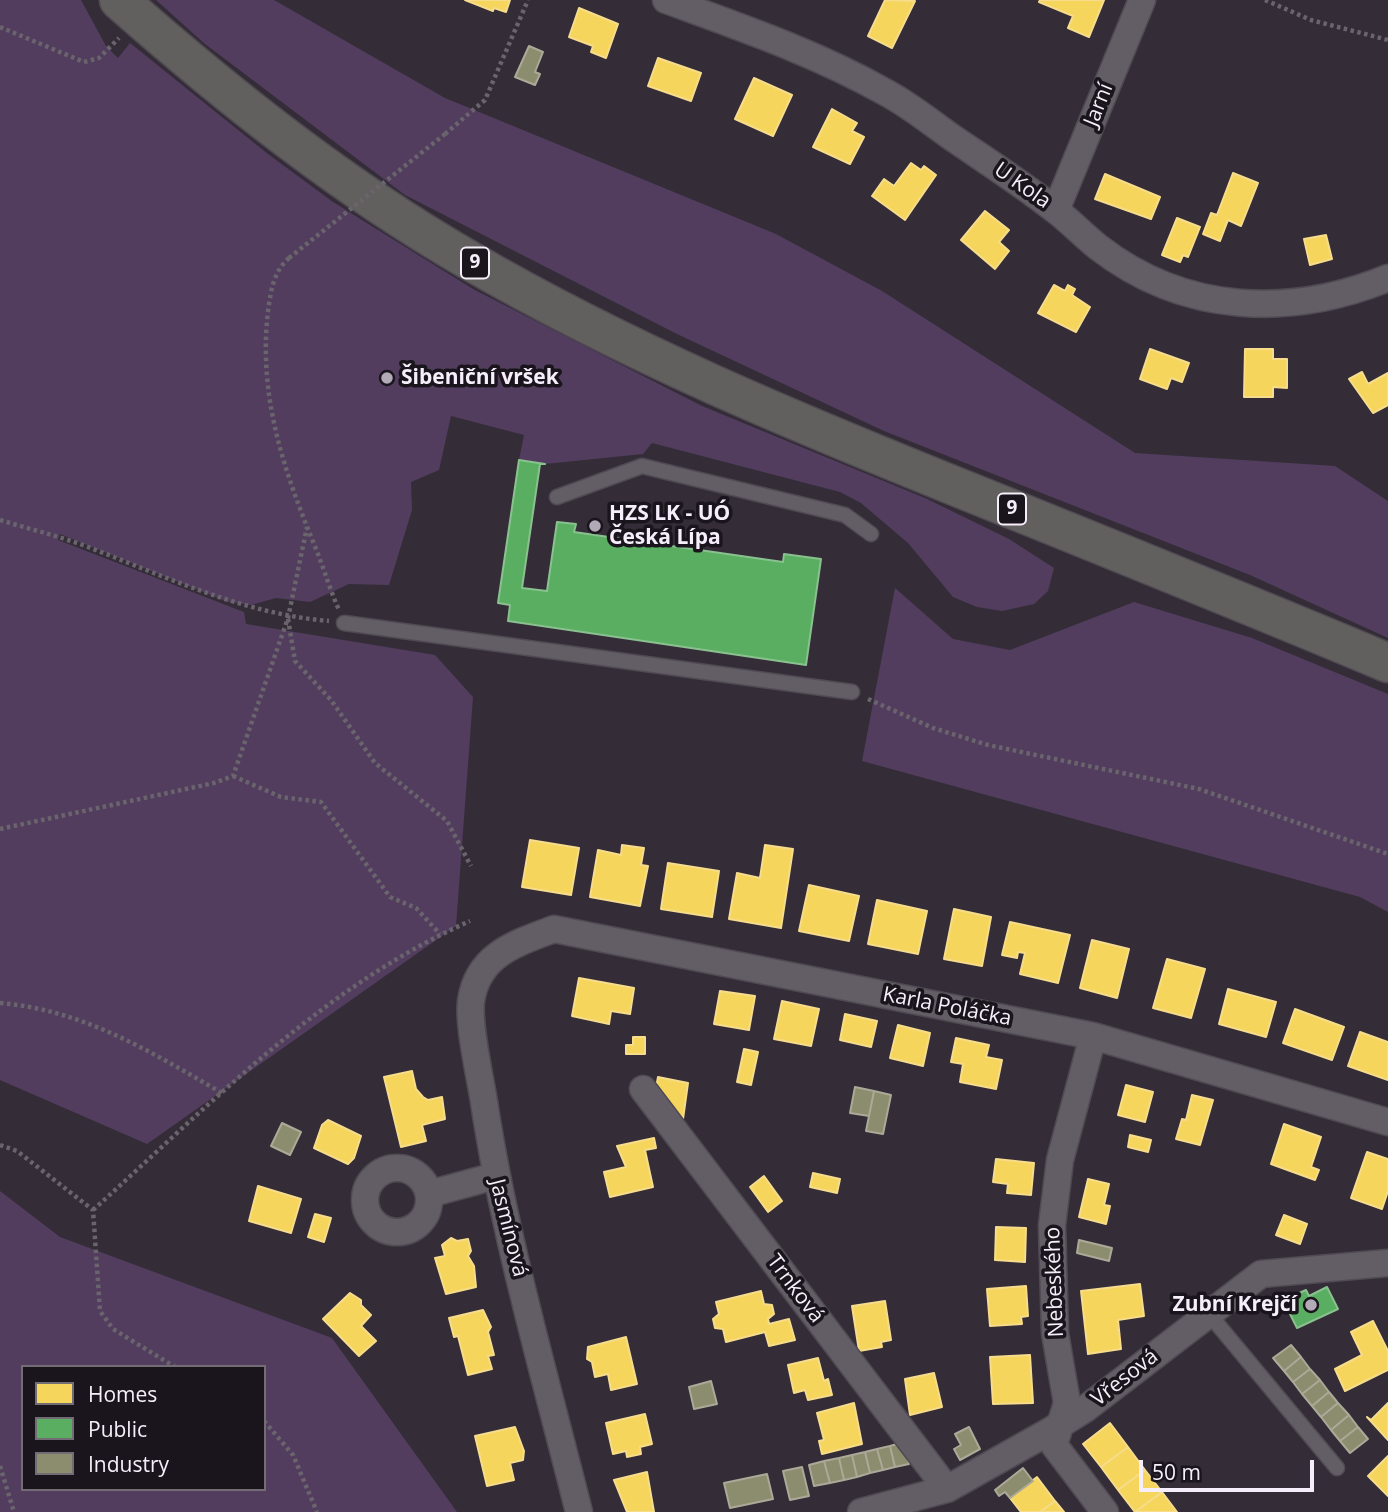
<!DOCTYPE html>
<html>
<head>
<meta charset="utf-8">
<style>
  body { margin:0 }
  #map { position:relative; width:1388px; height:1512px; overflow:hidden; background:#342d38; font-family:"Open Sans",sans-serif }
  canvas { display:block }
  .legend { position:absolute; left:21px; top:1365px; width:245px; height:126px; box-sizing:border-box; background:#1a151d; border:2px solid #726c75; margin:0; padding:9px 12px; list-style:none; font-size:21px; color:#f6eefa }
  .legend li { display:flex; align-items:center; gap:14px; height:35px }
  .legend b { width:35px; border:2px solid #726c75 }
  .scale { position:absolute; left:1139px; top:1460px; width:175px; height:32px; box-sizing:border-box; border:4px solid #f6eefa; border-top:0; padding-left:9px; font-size:21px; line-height:24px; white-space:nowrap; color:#f6eefa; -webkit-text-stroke:5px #1a151d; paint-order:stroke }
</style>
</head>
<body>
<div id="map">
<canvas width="1388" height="1512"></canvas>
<ul class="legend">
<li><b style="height:19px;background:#f6d55c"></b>Homes</li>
<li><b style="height:19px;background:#5aae61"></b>Public</li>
<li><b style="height:19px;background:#8c8c6e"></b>Industry</li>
</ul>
<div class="scale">50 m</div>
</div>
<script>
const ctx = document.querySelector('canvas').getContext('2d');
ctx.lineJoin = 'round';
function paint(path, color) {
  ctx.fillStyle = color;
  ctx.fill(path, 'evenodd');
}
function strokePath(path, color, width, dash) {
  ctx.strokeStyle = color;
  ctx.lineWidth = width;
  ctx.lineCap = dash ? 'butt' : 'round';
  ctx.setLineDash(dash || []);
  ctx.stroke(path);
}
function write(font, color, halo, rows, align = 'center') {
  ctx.font = font + ' "Open Sans",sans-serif';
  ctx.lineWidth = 7;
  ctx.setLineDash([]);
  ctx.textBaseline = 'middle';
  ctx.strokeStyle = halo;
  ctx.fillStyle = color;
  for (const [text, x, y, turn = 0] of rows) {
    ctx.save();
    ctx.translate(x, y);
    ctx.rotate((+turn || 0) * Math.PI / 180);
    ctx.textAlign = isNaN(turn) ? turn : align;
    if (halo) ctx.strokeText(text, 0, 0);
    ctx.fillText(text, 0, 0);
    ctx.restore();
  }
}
paint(new Path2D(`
  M0 0H81L106 46 118 58 130 43 268 154 333 202 473 289 702 406 925 498 1009 539 1054 568 1048 591 1034 604 1002 611 977 607 953 597 908 543 861 503 840 492 652 443 643 454 545 464 519 460 524 435 451 416 439 470 411 482 412 510 389 585 349 584 310 602 276 598 251 605 228 602 60 534 58 540 244 612 246 624 435 655 473 697 456 926 147 1144 0 1080Z
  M156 0H274L445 98 776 234 882 291 1135 453 1335 466 1388 501V638L1250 575 884 431 677 334 405 195 205 44Z
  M895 588 953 639 1010 650 1134 602 1252 638 1388 694V912L1360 897 862 761Z
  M0 1191 60 1237 332 1338 457 1512H0ZM23 1367H264V1489H23Z`), '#523d5e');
const homes = new Path2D(`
  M465 0H510L506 12 494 8 493 11Z
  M885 0 915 1 892 48 868 36Z
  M1040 0H1104L1089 37 1068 28 1073 16 1039 2Z
  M579 8 618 24 606 58 591 52 593 46 569 37Z
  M658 58 701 73 691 101 648 86Z
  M754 78 792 95 773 136 735 119Z
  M832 109 857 123 852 131 864 137 850 164 813 147Z
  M911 163 921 170 924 166 936 175 905 220 872 196 884 179 894 186Z
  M1233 173 1258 183 1241 226 1228 220 1220 241 1203 234 1211 213 1217 215Z
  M1105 174 1160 197 1151 219 1095 199Z
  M985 211 1009 230 999 242 1009 251 995 269 961 240Z
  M1177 218 1200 227 1188 257 1183 255 1180 262 1162 255Z
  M1326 235 1332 259 1310 265 1304 239Z
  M1054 285 1065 291 1068 285 1075 289 1072 295 1090 307 1076 332 1038 313Z
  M1150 349 1189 363 1182 382 1171 378 1167 389 1140 379Z
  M1245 349H1273V359H1287V388L1273 387V397H1244Z
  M1362 372 1368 384 1388 373V405L1373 413 1349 379Z
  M530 840 579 848 571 895 522 887Z
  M622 845 644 848 641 865 648 866 640 906 590 897 598 850 621 855Z
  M765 845 793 849 781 928 729 919 737 873 760 878Z
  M668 863 719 871 712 917 661 909Z
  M809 885 859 896 849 941 799 931Z
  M877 900 927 911 918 954 868 944Z
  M954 909 991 917 982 966 944 959Z
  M1010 922 1070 935 1058 983 1020 974 1025 953 1018 952 1017 958 1002 955Z
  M1092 940 1129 949 1117 998 1080 988Z
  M1167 959 1205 969 1191 1018 1153 1008Z
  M579 978 634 988 630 1014 611 1011 609 1024 572 1016Z
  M1228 989 1276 1002 1266 1037 1219 1024Z
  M720 991 755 996 749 1030 714 1024Z
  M782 1001 819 1009 811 1046 774 1039Z
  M1295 1009 1344 1027 1332 1060 1283 1043Z
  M845 1014 877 1021 871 1047 840 1040Z
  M898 1025 930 1033 923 1066 890 1058Z
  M1360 1032 1388 1042V1080L1348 1066Z
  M633 1037H645V1054H626V1045H633Z
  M956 1038 989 1045 986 1057 1002 1060 996 1089 960 1082 963 1064 951 1062Z
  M744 1049 758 1052 751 1085 737 1082Z
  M412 1071 416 1089 423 1097 428 1100 442 1097 445 1119 422 1125 426 1141 401 1147 384 1077Z
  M658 1077 688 1083 683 1119 656 1088Z
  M1126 1085 1153 1092 1145 1122 1118 1115Z
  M1192 1095 1213 1100 1200 1145 1176 1139 1182 1119 1186 1120Z
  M328 1120 361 1136 354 1158 348 1164 314 1148 322 1125Z
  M1284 1124 1321 1137 1311 1167 1319 1170 1315 1180 1271 1164Z
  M1130 1135 1151 1140 1148 1152 1128 1147Z
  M654 1138 656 1148 645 1150 653 1187 610 1197 604 1172 626 1167 617 1146Z
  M1367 1152 1388 1159V1191L1382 1209 1351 1198Z
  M996 1159 1034 1163 1031 1195 1007 1193 1008 1184 993 1182Z
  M813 1173 840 1179 837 1193 810 1187Z
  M764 1176 782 1201 768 1212 750 1187Z
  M1088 1179 1109 1184 1104 1205 1110 1206 1106 1224 1079 1217Z
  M258 1186 301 1199 291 1233 249 1221Z
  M315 1214 331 1218 324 1242 308 1237Z
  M1284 1215 1307 1224 1300 1244 1276 1235Z
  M996 1227 1026 1228 1025 1262 995 1260Z
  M451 1238 457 1241 468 1239 471 1251 468 1256 474 1266 476 1287 446 1294 435 1258 445 1256 442 1245Z
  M1140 1284 1144 1316 1118 1320 1121 1349 1088 1354 1081 1291Z
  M1026 1286 1028 1316 1021 1317 1022 1324 990 1326 987 1289Z
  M761 1291 764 1304 772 1305 774 1314 768 1319 769 1324 789 1319 795 1340 769 1346 765 1332 726 1342 723 1329 715 1328 713 1319 719 1314 716 1302Z
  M350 1293 361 1300V1305L371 1315 361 1326 376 1341 359 1356 323 1319Z
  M885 1301 891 1340 881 1342 882 1347 859 1351 852 1306Z
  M483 1310 491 1327 488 1332 494 1355 488 1356 492 1369 468 1375 458 1336 454 1337 449 1318Z
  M1373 1321 1388 1351V1370L1345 1391 1335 1369 1362 1355 1351 1332Z
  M626 1337 637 1384 611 1390 608 1374 595 1377 592 1362 587 1359 588 1347Z
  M1030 1355 1033 1403 993 1404 990 1357Z
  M818 1358 824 1381 828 1379 832 1395 808 1400 805 1390 794 1393 788 1365Z
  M934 1373 942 1407 910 1415 905 1379Z
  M854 1403 862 1444 822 1454 819 1441 824 1440 817 1413Z
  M1388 1403V1440L1367 1417 1371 1420Z
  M645 1414 652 1444 640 1447 641 1454 627 1457 626 1451 613 1454 606 1423Z
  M1110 1423 1128 1447 1101 1467 1083 1444Z
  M515 1427 524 1451 523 1460 510 1463 514 1480 487 1486 475 1436Z
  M1128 1447 1145 1470 1118 1490 1101 1467Z
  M1388 1456V1496L1368 1476Z
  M1145 1470 1162 1492 1135 1512 1118 1490Z
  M647 1472 654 1512H627L614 1480Z
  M1037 1477 1055 1501 1040 1512H1021L1010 1498Z
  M1162 1492 1177 1512H1135Z
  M1055 1501 1064 1512H1040Z`);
paint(homes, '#f6d55c');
strokePath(homes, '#f6dc8b', 2);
const public = new Path2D(`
  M519 460 545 464H540L522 588 547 591 557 522 576 524 574 532 783 562 784 554 821 559 806 665 508 621 510 605 498 603Z
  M1327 1287 1338 1309 1297 1328 1283 1300 1306 1290 1309 1296Z`);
paint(public, '#5aae61');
strokePath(public, '#89c18f', 2);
const industry = new Path2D(`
  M529 46 543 52 535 72 540 74 535 85 515 77Z
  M855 1087 874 1091 869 1116 850 1113Z
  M874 1091 891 1095 883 1134 866 1131Z
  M282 1123 301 1132 290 1155 271 1146Z
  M1079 1240 1112 1248 1109 1261 1077 1253Z
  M1291 1345 1301 1357 1284 1371 1273 1358Z
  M1301 1357 1310 1369 1293 1382 1284 1371Z
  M1310 1369 1320 1380 1302 1394 1293 1382Z
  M1320 1380 1329 1392 1312 1406 1302 1394Z
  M711 1381 717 1404 694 1409 689 1387Z
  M1329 1392 1338 1403 1321 1417 1312 1406Z
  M1338 1403 1349 1415 1331 1430 1321 1417Z
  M1349 1415 1358 1427 1340 1441 1331 1430Z
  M969 1427 980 1449 960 1460 954 1449 961 1445 955 1434Z
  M1358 1427 1368 1439 1350 1453 1340 1441Z
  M904 1442 909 1464 895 1467 890 1446Z
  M890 1446 895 1467 883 1470 877 1449Z
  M877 1449 883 1470 870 1473 865 1452Z
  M865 1452 870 1473 857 1477 852 1455Z
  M852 1455 857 1477 844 1480 839 1458Z
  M839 1458 844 1480 830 1483 824 1461Z
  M824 1461 830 1483 814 1486 809 1465Z
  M802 1467 809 1496 790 1500 783 1471Z
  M1023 1468 1033 1481 1010 1498 1005 1492 999 1496 995 1490Z
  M767 1474 773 1499 730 1508 724 1483Z`);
paint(industry, '#8c8c6e');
strokePath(industry, '#aca998', 2);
const service = new Path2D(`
  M557 497 642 466 845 515 871 534
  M344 623 852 692
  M1209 1314 1337 1468`);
const minor = new Path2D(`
  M666 0C740 27 816 53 885 92 908 104 929 121 950 136 985 160 1021 183 1054 209 1070 221 1083 235 1098 247 1184 314 1290 318 1388 278
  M1056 210 1142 0
  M1093 1036 1060 1160 1052 1225 1055 1333 1067 1403 1054 1445 1105 1512
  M643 1089 947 1489
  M365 1200a32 32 0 1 1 64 0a32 32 0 1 1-64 0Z
  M429 1194 495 1176
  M579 1512C545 1376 505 1240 484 1102 480 1076 468 1026 471 1001 478 954 517 943 554 929L1093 1036 1388 1122
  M861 1512 947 1489 1050 1431 1085 1409 1261 1274 1388 1263`);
const primary = new Path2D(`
  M119 0C228 96 341 186 467 259 628 353 800 424 972 493 1111 549 1250 605 1388 663`);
strokePath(service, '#504a53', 17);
strokePath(minor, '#504a53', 29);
strokePath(primary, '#504a53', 41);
strokePath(new Path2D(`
  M1265 0 1311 20 1388 40
  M0 27 84 62 99 58 119 38
  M445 134 485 100 528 0
  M289 258C273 272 271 291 268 311 258 397 284 471 316 549 324 569 330 590 339 610
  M0 520C29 529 59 536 88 547 167 577 244 614 329 621
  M288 619 295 661 331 700 375 763 447 821 471 866
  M868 699 933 728 988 745 1199 789 1388 854
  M233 776 281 797 321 802 390 897 416 908 440 934
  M0 829 214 783 233 776 288 618 307 527
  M0 1003C84 1010 151 1052 222 1093
  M0 1145 17 1151 93 1210 100 1311 113 1329 175 1367
  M93 1210C211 1104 323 986 470 921
  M264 1421 293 1455 317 1512
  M0 1466 14 1512`), '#6a646d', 4.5, [3.5, 3.5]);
strokePath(service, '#635d66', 14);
strokePath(minor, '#635d66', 26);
strokePath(primary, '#61605e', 38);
strokePath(new Path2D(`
  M289 258 445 134`), '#6a646d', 4.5, [3.5, 3.5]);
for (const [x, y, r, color] of [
  [387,378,7,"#b2aab6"],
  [595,526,7,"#b2aab6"],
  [1311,1305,7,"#b2aab6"]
]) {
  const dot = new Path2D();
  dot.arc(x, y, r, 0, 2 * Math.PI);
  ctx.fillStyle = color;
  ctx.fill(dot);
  strokePath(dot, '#1a151d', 2.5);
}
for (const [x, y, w] of [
  [475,263,28],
  [1012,509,28]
]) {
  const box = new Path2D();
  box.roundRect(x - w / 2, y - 15.5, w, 31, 5);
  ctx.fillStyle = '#1a151d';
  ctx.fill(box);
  strokePath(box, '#f6eefa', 2);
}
write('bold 19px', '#f6eefa', null, [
  ["9",475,263],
  ["9",1012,509]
]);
write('21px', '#f6eefa', '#1a151d', [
  ["Jarní",1099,105,-68],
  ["U Kola",1022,186,35],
  ["Karla Poláčka",947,1007,11],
  ["Jasmínová",508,1228,76],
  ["Nebeského",1055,1282,-92],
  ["Trnková",795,1289,53],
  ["Vřesová",1125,1378,-38]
]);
write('bold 21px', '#f6eefa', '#1a151d', [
  ["Šibeniční vršek",401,378],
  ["HZS LK - UÓ",609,514],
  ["Česká Lípa",609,538],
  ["Zubní Krejčí",1297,1305,"right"]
], 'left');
</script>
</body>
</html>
